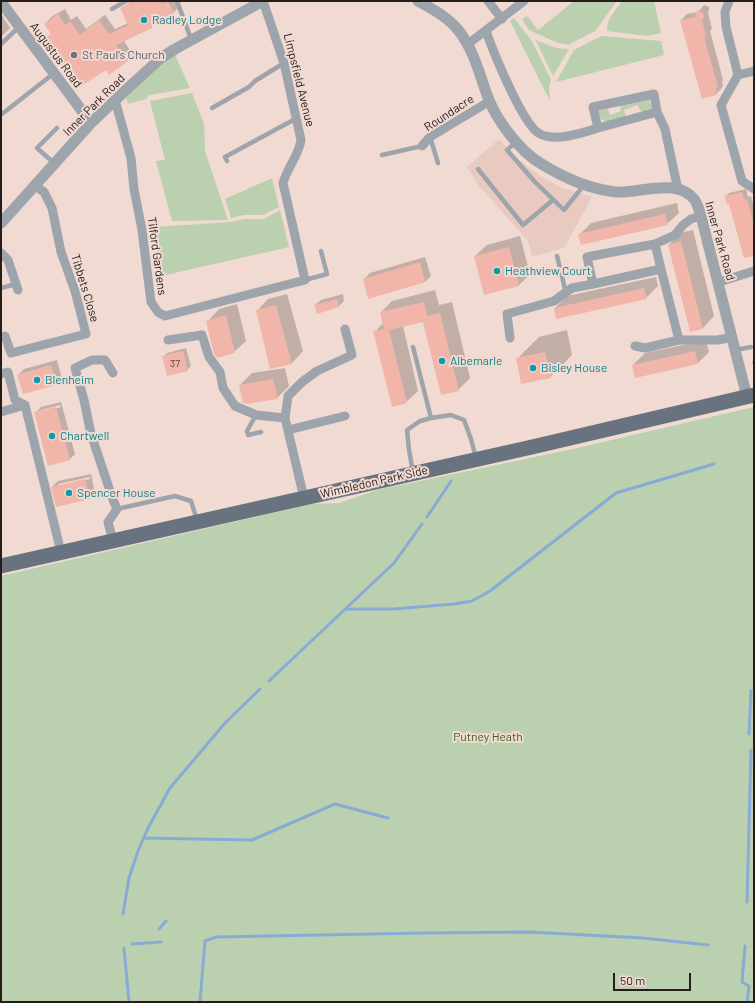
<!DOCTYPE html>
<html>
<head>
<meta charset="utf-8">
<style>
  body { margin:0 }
  #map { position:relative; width:755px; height:1003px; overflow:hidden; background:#f0dad1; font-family:Barlow,sans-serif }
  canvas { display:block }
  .frame { position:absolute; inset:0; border:2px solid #251d1a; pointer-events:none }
  .scale { position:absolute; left:613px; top:973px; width:78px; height:18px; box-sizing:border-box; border:2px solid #251d1a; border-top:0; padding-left:5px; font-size:12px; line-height:14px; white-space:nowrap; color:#251d1a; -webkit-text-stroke:3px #f0dad1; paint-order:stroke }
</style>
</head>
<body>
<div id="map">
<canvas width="755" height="1003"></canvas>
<div class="frame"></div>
<div class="scale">50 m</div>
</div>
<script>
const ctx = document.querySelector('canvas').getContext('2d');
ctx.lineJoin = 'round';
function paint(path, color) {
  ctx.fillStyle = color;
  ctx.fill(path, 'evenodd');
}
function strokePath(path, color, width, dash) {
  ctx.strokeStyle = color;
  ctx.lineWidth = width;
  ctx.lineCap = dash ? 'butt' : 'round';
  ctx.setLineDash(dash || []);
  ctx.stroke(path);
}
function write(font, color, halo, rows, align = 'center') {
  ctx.font = font + ' Barlow,sans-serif';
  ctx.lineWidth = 4;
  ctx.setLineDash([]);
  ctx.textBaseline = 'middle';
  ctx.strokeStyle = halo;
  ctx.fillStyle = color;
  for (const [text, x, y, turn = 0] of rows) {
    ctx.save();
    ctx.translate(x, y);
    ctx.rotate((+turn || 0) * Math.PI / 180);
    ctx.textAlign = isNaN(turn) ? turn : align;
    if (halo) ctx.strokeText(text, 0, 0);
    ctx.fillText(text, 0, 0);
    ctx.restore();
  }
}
paint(new Path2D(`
  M499 139 518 159 539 175 562 188 592 197 564 248 532 257 528 241 479 186 467 167Z`), '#e8cac0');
paint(new Path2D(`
  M574 1H617L595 31 568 45 558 43 529 30 522 19 527 16 538 30Z
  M622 1H654L661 33 647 36 607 31C606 19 616 10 622 1Z
  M514 18 532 41 551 80 549 87 550 101 510 21Z
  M601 36 661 41 664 55 556 82 574 50Z
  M535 39C546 45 557 49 569 49L553 76Z
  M175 55 190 88 149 95 146 99 128 104 126 97 161 65Z
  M192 93 204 124 205 151 228 220 172 221 156 161 165 160 150 101Z
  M649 99 652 107 650 111 642 113 637 105 624 110 626 117 606 122 598 116V111L608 109 610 115 621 111 620 105Z
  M272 178 279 207 263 215H244L231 218 225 199Z
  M280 210 289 247 157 277 155 227 231 222 244 219H264Z
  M754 407V1002H1V576L312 504 339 503 377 490 573 449Z`), '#bad0af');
paint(new Path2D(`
  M131 1H177L180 6 174 12 158 20V21L152 27 124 41 133 55 127 61 106 69 45 40 52 33 45 24 51 17 65 9 71 20 77 16 86 29 105 15 115 29 128 23 122 9Z
  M704 5 709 7V10L708 13 712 29 710 31 723 80 722 82 723 85 722 88 716 94 702 98 681 20 687 14 698 12Z
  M1 14 10 28 1 37Z
  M746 189 748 197 751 196 754 208V255L730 203 726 196 729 193Z
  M677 203 679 213 667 224 579 235 591 223Z
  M693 230 714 316 703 328 669 245 680 233Z
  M520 236 530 274 518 286 475 256 487 245Z
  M425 257 431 276 425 282 369 298 364 279 370 273Z
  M656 277 658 286 646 298 555 308 567 296Z
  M435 290 439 305 452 302 470 378 458 390 424 321 403 326 418 391 406 402 375 332 383 323 381 312 392 301Z
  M287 294 303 351 292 363 271 368 257 311 268 299Z
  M343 294 344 301 339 306 315 305 321 300Z
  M237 304 246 341 234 352 208 321 219 309Z
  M567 330 572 355 550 377 517 359 539 337Z
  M706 340 709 352 697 364 633 365 645 353Z
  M186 348 191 366 187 370 164 356 167 353Z
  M754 359V369L752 362Z
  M57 360 62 379 57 385 18 375 24 369Z
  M285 368 289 386 277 398 240 385 252 373Z
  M61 402 75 454 69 460 35 413 41 407ZM60 405 61 407 41 412V410Z
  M91 474 95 493 89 498 52 487 58 481ZM90 477V479L58 486V484Z`), '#0003');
strokePath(new Path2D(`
  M427 517 451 481
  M345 609H393L454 604 472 601 490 591 616 493 714 464
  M269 681 394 563 422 524
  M749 734 751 691
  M143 838 252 840 335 804 388 818
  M747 902 751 750
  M123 914 129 878 138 851 148 828 170 788 225 723 260 689
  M159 929 166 921
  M132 944 161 942
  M745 946 742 982 749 986 747 1002
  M124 948 129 1002
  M200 1002 205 941 216 937 424 933 529 932 643 938 708 945`), '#88abd6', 3);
paint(new Path2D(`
  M135 1H160L162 4 168 1 174 13 151 24 152 28 116 45 128 61 109 75 106 70 77 89 44 39 51 34 44 24 58 14 65 25 70 21 80 35 99 20 109 34 128 25 120 8Z
  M697 10 703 13 704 17 702 20 706 36 704 37 718 87 716 88 717 92 715 93 716 95 702 99 680 20 695 17Z
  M742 192 744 200 747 199 754 224V256L744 258 729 204H727L724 196Z
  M665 214 668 225 581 245 578 234Z
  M681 241 703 329 690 332 668 245Z
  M509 247 519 286 484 295 474 256Z
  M420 262 425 282 368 299 363 279Z
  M644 288 647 299 556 319 554 308Z
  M337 299 339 307 317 314 314 305Z
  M424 302 427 316 440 313 459 391 441 395 423 322 389 330 407 403 392 407 373 331 384 329 380 312Z
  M276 305 292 364 270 369 256 310Z
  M226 315 235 353 217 358 214 354 206 321Z
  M183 351 188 371 167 376 162 356Z
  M695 351 698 364 635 378 632 365Z
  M545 352 551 378 521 384 516 358Z
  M51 365 57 385 23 394 17 375Z
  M273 379 278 399 246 404 243 403 239 385Z
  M56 407 70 460 48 466 34 412Z
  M85 479 90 499 56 507 51 487Z`), '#f2b5a9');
strokePath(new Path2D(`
  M177 1 191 39
  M112 9 126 1
  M1 44 19 27
  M212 108 249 87 255 81 284 63
  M1 113 2 114 53 74
  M430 137 438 163
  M516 142 507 150 535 182 564 210 584 185
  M382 155 422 146
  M227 161 225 157 297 118
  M55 164 37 148 57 128
  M478 169 523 225 553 200
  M557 256 565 289 567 291
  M305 280 327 274 321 251
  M1 288 16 284
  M413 347 431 418
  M735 350 751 347
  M256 415 247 431 248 435 261 432
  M413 472 409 450 407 430 420 421 431 418 451 415 464 420 471 439 476 458
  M117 509 175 496 191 501 197 520`), '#9ea4ab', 4.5);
strokePath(new Path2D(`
  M488 1 502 19
  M729 1 725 12 726 27 738 75 754 71
  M486 31C493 51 523 126 540 134 556 142 582 133 598 128L593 107 654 94 657 112 598 128
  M468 44 524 1
  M738 75 721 105 742 181 754 189
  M115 100 131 158 134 189 142 230 151 302 158 312 165 316 305 280 283 183C287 168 299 155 301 140L284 63 263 1
  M657 112 665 129 678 190
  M422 146 430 137 490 101
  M655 244 675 235 683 225 691 219 701 216
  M1 253 8 260 18 290
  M661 269 679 340
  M719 282 754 271
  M5 336 11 353 86 334 75 291 61 252 52 208 44 192 34 185
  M510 338 507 314 554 301 572 288 593 284 587 257 655 244 661 269 593 284
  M168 340 202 335 209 357 220 372 223 388 235 406 256 415 285 418
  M635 346 645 348 679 340H718L732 337
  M1 374 8 372 15 400 25 405
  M1 412 25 405 61 552
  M288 430 345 416
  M304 498 285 418 288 396 302 382 317 371 352 355 345 329
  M113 541 108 522 117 509 112 497 91 434 84 400 75 368 92 360H105L113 373`), '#9ea4ab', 9);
strokePath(new Path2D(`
  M418 1C434 10 448 17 459 31 475 52 480 77 489 100 498 122 520 151 540 163 564 178 588 189 616 192 638 194 676 177 694 199 698 204 699 211 701 216L747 397
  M1 2 91 123
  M1 223 91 123 128 88 161 58 175 49 263 1`), '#9ea4ab', 11);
strokePath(new Path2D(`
  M1 566 532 447 754 395`), '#68737f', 15);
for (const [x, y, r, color] of [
  [144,20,4,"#0f9aa8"],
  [74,55,4,"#6b7280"],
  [497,271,4,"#0f9aa8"],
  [442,361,4,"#0f9aa8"],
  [533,368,4,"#0f9aa8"],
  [37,380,4,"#0f9aa8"],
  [52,436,4,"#0f9aa8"],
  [69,493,4,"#0f9aa8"]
]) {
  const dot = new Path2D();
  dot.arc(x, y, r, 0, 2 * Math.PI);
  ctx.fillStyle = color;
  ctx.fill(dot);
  strokePath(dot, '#f0dad1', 1.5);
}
write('10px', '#58433e', null, [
  ["37",175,364]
]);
write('12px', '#0d838f', '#f0dad1', [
  ["Radley Lodge",152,20],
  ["Heathview Court",505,271],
  ["Albemarle",450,361],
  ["Bisley House",541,368],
  ["Blenheim",45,380],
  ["Chartwell",60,436],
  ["Spencer House",77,493]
], 'left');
write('12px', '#251d1a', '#f0dad1', [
  ["Augustus Road",56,55,53],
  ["Limpsfield Avenue",299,80,76],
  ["Inner Park Road",94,105,-45],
  ["Roundacre",449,113,-33],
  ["Inner Park Road",720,241,74],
  ["Tilford Gardens",157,256,82],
  ["Tibbets Close",85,288,73],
  ["Wimbledon Park Side",374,482,-13]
]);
write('12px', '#5b616d', '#f0dad1', [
  ["St Paul's Church",82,55]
], 'left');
write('12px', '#3a6120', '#f0dad1', [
  ["Putney Heath",488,737]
]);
</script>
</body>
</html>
